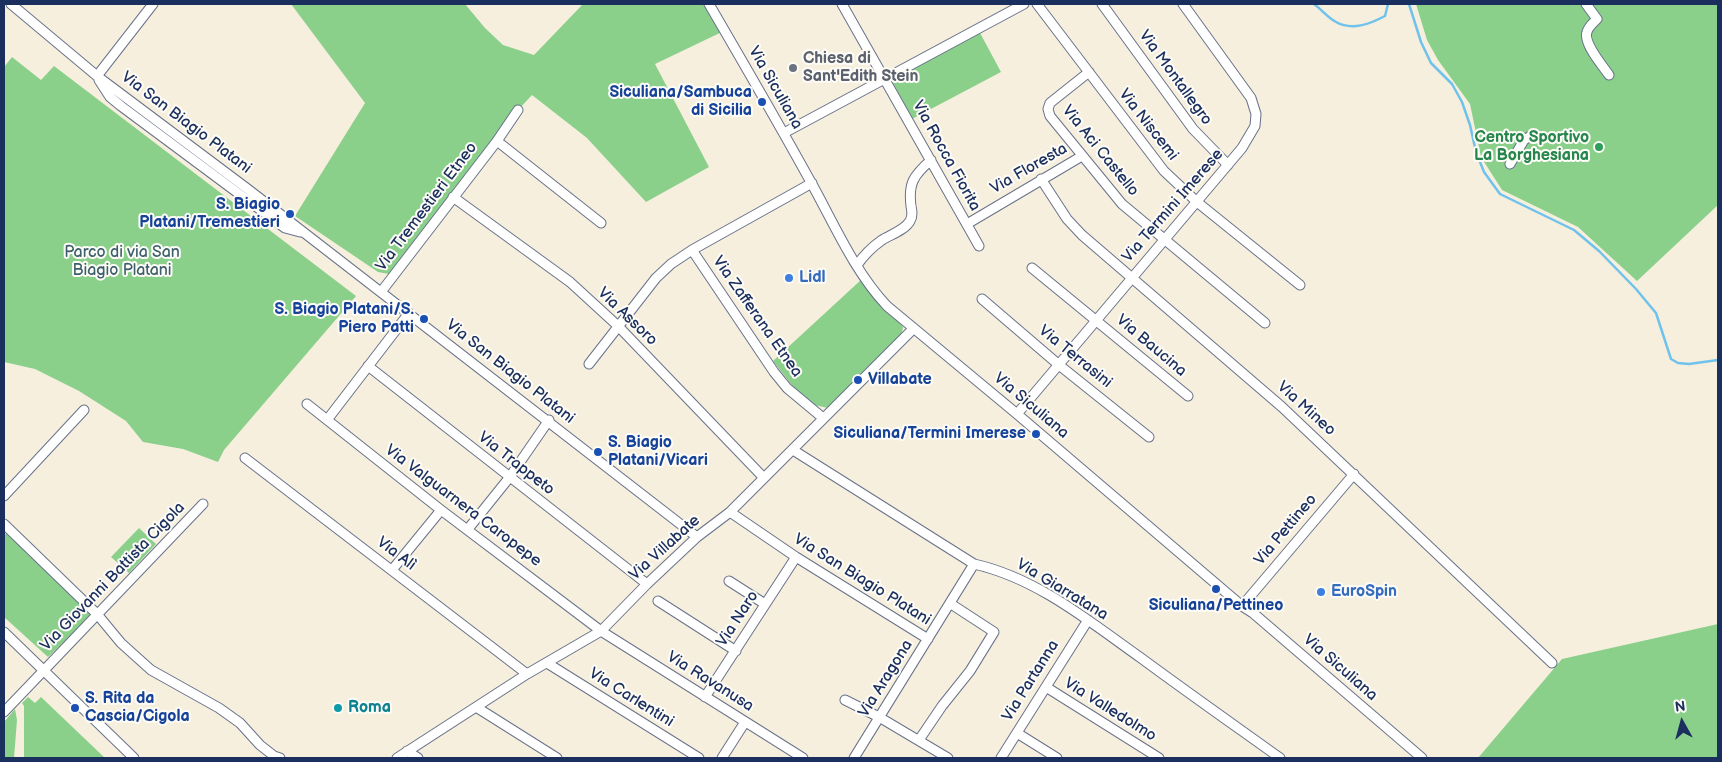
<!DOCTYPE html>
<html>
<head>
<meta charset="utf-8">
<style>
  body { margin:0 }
  #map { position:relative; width:1722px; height:762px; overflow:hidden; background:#f7efdd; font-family:"Balsamiq Sans",sans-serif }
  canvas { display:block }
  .frame { position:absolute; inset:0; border:5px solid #1b2f5e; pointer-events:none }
  .north { position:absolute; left:1657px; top:697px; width:50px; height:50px; -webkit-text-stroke:4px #fdfcf7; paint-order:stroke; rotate:353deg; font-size:14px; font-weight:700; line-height:20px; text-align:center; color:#1b2f5e }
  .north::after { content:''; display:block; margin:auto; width:18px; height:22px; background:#1b2f5e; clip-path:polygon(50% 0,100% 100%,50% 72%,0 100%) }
</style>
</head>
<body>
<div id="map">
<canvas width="1722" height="762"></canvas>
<div class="frame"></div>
<div class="north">N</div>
</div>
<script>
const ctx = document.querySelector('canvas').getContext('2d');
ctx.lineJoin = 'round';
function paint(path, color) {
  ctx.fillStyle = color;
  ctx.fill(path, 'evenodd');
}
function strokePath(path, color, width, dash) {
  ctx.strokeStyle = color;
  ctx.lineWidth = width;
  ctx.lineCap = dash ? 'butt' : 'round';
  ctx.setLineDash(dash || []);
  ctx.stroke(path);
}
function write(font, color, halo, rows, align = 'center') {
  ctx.font = font + ' "Balsamiq Sans",sans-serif';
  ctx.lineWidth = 4;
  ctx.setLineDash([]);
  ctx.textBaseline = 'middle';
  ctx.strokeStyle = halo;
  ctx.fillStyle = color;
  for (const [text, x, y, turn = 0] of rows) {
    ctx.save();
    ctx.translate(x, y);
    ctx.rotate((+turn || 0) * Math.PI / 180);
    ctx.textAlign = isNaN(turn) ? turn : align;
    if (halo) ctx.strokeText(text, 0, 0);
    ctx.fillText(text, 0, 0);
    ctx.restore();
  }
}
paint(new Path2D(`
  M291 4H465L485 28 503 45 534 55 583 4H709L724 31 655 64 709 167 646 202 587 138 532 95 518 110 394 275 378 272 295 216 365 103Z
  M1416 4H1718V205L1637 281 1578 227 1502 190 1481 157 1470 104 1438 60 1427 40Z
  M979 31 1001 72 912 119 891 79Z
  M12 57 41 80 54 66 356 296 224 450 218 462 183 449 143 442 126 421 79 391 35 369 4 362V67Z
  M862 279 903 327 901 338 828 408 814 405 795 389 773 361Z
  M139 528 156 544 129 573 111 557Z
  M8 531 93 614 48 657 4 617V536Z
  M1718 624V758H1478L1562 659Z
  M28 697 35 703 41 697 105 758H24V706L22 703Z
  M15 709 17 720 14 758H4V722Z`), '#8ad08b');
strokePath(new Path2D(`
  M1314 4C1321 9 1328 18 1336 22 1352 31 1370 24 1385 16L1388 4
  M1409 4 1421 42 1431 63 1452 84 1462 102 1470 125 1476 152 1484 172 1500 194 1574 230 1599 251 1636 289 1656 313 1671 359 1678 363 1689 364 1718 360`), '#6fc2eb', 2.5);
const street = new Path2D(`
  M11 4 97 76 249 190 697 537
  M709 4C744 64 779 124 813 186 835 226 855 272 887 306L1017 414 1242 606 1253 613 1422 758
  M842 4 979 246
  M1037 4 1164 171 1197 202 1300 285
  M1102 4 1193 129 1228 165
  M1586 4 1597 19C1593 23 1588 27 1587 32 1583 43 1602 65 1609 75
  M1089 72 1050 103 1048 109 1050 116 1122 204 1265 323
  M97 76 153 4
  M99 80 110 97 121 106 285 228 300 232
  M784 133 1024 4
  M497 141 601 223
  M1510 164 1524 140 1534 134
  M1041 179 1067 219 1082 235 1282 407 1552 663
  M453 197 570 282 618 326 764 478
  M967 224 1082 156
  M692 250 774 372 787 388 823 418
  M857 265C864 255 872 247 882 240 890 235 905 230 910 221 913 216 912 211 911 206 908 183 914 175 931 160
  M1032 268 1188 396
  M381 292 497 141 518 110
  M982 299 1059 365 1149 437
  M589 364 656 278 671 264 692 250 812 183
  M368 366 647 584
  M307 404 441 510 601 631 803 758
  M1017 414 1242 148 1255 126 1256 114 1251 98 1183 4
  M327 420 409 313
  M793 450 974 564C1037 578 1090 622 1141 658 1187 692 1234 725 1280 758
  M245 458 527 674
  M4 496 84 410
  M730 512 796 557 928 639
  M4 524 97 614 121 643 151 670 219 708 240 723 260 745 274 756 280 758
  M468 529 509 478 549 420
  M392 570 441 510
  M729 581 765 604
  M658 601 736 651
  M1242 606 1354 474
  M4 632 134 758
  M547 663 699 758
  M1046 687 1159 758
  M705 697 796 557
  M845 700 879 717 948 758
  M476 707 557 758
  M4 712 203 504
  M1017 733 1057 758
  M919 740 942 706 970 671 994 632 951 604
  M407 751 418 758
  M397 758 527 674 601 631 647 584 697 537 730 512 913 329
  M722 758 745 722
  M854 758 974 564
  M1001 758 1088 620`);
strokePath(street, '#68728a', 11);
strokePath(street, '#fff', 9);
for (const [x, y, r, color] of [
  [793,68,5,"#6b7280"],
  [762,102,5,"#1a4fb4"],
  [1599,147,5,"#2e9e5b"],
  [290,214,5,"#1a4fb4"],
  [789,278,5,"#3f7fe0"],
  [424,319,5,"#1a4fb4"],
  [858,380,5,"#1a4fb4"],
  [1036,434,5,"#1a4fb4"],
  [598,452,5,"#1a4fb4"],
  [1216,589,5,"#1a4fb4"],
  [1321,592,5,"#3f7fe0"],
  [75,708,5,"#1a4fb4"],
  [338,708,5,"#0f9aa8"]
]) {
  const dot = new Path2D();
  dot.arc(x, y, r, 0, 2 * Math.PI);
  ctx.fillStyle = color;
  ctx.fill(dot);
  strokePath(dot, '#fdfcf7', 2);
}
write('bold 16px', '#5b616d', '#fdfcf7', [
  ["Chiesa di",803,59],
  ["Sant'Edith Stein",803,77]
], 'left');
write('16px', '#1b2f5e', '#fdfcf7', [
  ["Via Montallegro",1175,78,54],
  ["Via Siculiana",775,88,60],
  ["Via San Biagio Platani",186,123,37],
  ["Via Niscemi",1148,125,52],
  ["Via Aci Castello",1100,151,51],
  ["Via Rocca Fiorita",946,156,61],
  ["Via Floresta",1029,169,-30],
  ["Via Termini Imerese",1173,206,-49],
  ["Via Tremestieri Etneo",427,207,-53],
  ["Via Assoro",627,317,44],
  ["Via Zafferana Etnea",757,317,55],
  ["Via Baucina",1151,346,40],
  ["Via Terrasini",1075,357,39],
  ["Via San Biagio Platani",510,372,38],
  ["Via Siculiana",1031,406,40],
  ["Via Mineo",1306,409,42],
  ["Via Trappeto",516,464,38],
  ["Via Valguarnera Caropepe",463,506,37],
  ["Via Pettineo",1286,530,-50],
  ["Via Villabate",665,548,-42],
  ["Via Alì",396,554,37],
  ["Via Giovanni Battista Cigola",113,577,-46],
  ["Via San Biagio Platani",862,580,32],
  ["Via Giarratana",1062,590,31],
  ["Via Naro",738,619,-57],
  ["Via Siculiana",1340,668,41],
  ["Via Aragona",886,679,-58],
  ["Via Partanna",1031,681,-58],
  ["Via Ravanusa",710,682,32],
  ["Via Carlentini",631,698,32],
  ["Via Valledolmo",1110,710,32]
]);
write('bold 16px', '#164399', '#fdfcf7', [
  ["Siculiana/Sambuca",752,93],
  ["di Sicilia",752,111],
  ["S. Biagio",280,205],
  ["Platani/Tremestieri",280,223],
  ["S. Biagio Platani/S.",414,310],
  ["Piero Patti",414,328],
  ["Villabate",868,380,"left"],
  ["Siculiana/Termini Imerese",1026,434],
  ["S. Biagio",608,443,"left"],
  ["Platani/Vicari",608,461,"left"],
  ["Siculiana/Pettineo",1216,606,"center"],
  ["S. Rita da",85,699,"left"],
  ["Cascia/Cigola",85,717,"left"]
], 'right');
write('bold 16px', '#27864d', '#fdfcf7', [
  ["Centro Sportivo",1589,138],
  ["La Borghesiana",1589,156]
], 'right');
write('16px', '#3c5f6c', '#fdfcf7', [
  ["Parco di via San",122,253],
  ["Biagio Platani",122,271]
]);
write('bold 16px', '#366cbe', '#fdfcf7', [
  ["Lidl",799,278],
  ["EuroSpin",1331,592]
], 'left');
write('bold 16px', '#0d838f', '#fdfcf7', [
  ["Roma",348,708]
], 'left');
</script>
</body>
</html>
